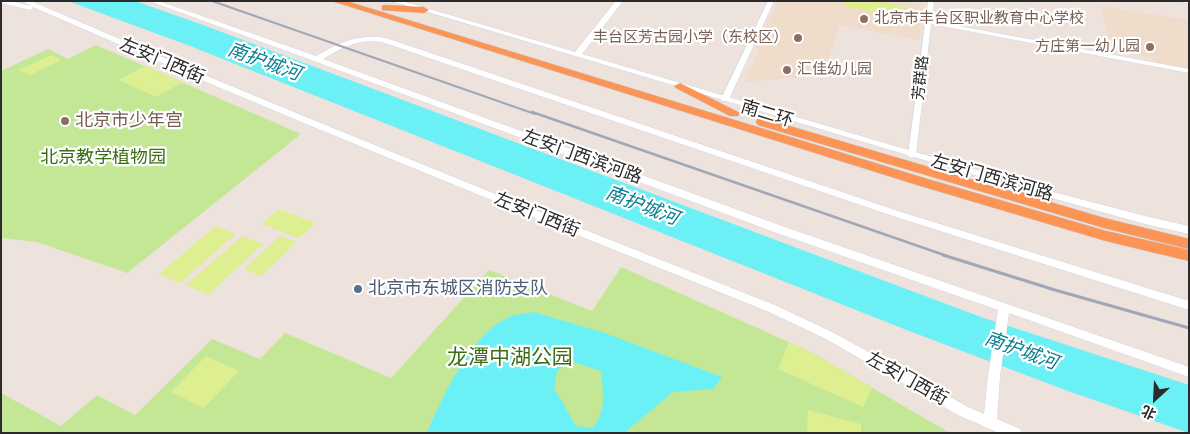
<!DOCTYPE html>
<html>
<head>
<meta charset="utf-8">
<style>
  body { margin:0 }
  #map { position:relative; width:1190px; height:434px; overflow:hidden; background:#eee2dc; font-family:"Work Sans","Noto Sans SC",sans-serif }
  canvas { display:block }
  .frame { position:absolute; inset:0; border:2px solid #2b2b2b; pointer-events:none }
  .north { position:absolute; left:1130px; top:374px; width:50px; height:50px; -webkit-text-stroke:4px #fff; paint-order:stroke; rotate:205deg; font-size:14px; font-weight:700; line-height:20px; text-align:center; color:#2b2b2b }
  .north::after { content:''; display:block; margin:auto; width:18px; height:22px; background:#2b2b2b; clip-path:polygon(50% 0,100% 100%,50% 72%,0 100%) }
</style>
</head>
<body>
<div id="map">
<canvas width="1190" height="434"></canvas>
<div class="frame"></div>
<div class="north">北</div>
</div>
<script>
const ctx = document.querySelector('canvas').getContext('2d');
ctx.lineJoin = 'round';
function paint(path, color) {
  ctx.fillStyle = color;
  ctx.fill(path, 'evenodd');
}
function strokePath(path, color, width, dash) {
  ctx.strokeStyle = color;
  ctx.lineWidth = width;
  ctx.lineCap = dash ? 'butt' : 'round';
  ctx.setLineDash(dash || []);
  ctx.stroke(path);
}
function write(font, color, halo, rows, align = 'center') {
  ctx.font = font + ' "Work Sans","Noto Sans SC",sans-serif';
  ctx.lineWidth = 4.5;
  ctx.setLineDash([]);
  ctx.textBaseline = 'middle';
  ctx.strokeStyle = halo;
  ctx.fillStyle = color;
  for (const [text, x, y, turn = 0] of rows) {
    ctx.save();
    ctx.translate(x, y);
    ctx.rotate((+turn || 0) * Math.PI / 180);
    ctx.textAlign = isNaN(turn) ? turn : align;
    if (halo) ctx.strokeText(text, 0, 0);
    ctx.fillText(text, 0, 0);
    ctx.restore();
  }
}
paint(new Path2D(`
  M778 1H906L924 4 919 40 840 25 823 75 744 82 759 51 755 50Z
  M1100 6 1189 20V70L1154 63 1152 58 1113 50Z`), '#f0dccb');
paint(new Path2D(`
  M96 45 301 134 127 273 37 242 1 238V71L48 49 68 59Z
  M621 267 809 351 950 433H1V393L61 426 97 395 135 415 212 339 260 359 285 333 391 378 489 270 592 311Z`), '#c4e796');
paint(new Path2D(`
  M844 1C866 1 894 0 913 11V15L907 18 849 8 843 4Z
  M51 55 62 60 30 75 19 70Z
  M145 66 183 82 156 97 119 80Z
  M279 209 315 223 299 238 262 224Z
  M216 226 236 234 180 283 159 274Z
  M242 236 263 244 208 295 186 285Z
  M280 236 296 242 261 276 244 269Z
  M789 342 809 351 872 388 863 407 778 369Z
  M206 356 239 371 204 408 171 392Z
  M808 410 861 424V433H807Z`), '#ddef91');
paint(new Path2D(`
  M68 1H135L203 25 981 317 1189 385V433L1068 391 904 329 190 46Z
  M533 312 602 332 722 377 713 389 673 392 624 433H427C442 398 471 334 507 318 514 314 525 314 533 312ZM570 361 601 371C603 392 607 412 592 428L576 426 554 388 557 371Z`), '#6af0f5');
const minor = new Path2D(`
  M768 1H774L729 99 728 101H722L721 99Z
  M928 1H934L932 21 1189 69V73L931 24 916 155 912 158 909 157 908 155Z
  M1177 1H1189V4Z`);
const tertiary = new Path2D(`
  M1 1H10L32 6 22 1H31C278 108 527 207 777 306L834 333 968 407 984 414 988 376 998 310 774 232 314 61 149 1H159L316 56C338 43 359 33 386 38L901 212 1189 301V310L893 216 382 42C359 39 343 47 323 59L782 226 1189 367V377L1009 313 1000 376 997 419 1020 429 1022 433H999L958 415 826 339 769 312C523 213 276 114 33 7L32 9 30 10 1 3Z
  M391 1H402L575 52 616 1H623L582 54 1014 181 1016 183 1011 186 1008 185Z
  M1030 186 1145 216 1189 226V234L1145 224 1027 191 1025 189 1027 187Z`);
const trunk = new Path2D(`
  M332 1H346L924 178 1106 231 1189 250V261L1106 241 914 184Z
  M385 5 424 7 429 10 424 13 382 10V6Z
  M680 83 738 112 740 114 738 116H730L676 88 674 86Z
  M762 118 1024 195 999 184 998 181 1004 177 1009 178 1051 196 1053 199 1050 202 1104 218 1189 239V249L1104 228 758 125 756 122 758 119Z`);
strokePath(minor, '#cfd6e1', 1);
strokePath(tertiary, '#cfd6e1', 1);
strokePath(trunk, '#c4c4c4', 1);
paint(minor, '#fff');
paint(tertiary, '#fff');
paint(trunk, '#fc9456');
strokePath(new Path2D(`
  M212 1 535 114`), '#9fa8b6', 2);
strokePath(new Path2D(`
  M532 112 947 256`), '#9fa8b6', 2.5);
strokePath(new Path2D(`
  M943 255 1055 290 1189 328`), '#9fa8b6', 3);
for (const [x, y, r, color] of [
  [864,19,5,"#8d6e63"],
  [798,38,5,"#8d6e63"],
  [1150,47,5,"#8d6e63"],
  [787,70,5,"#8d6e63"],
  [65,121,5,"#8d6e63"],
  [358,289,5,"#5c6f8a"]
]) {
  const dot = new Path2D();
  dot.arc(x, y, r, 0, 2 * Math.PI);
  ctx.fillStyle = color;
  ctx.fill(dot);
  strokePath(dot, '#fff', 2);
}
write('15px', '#785e54', '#fff', [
  ["北京市丰台区职业教育中心学校",874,19],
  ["丰台区芳古园小学（东校区）",788,38,"right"],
  ["方庄第一幼儿园",1140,47,"right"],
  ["汇佳幼儿园",797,70]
], 'left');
write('15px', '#2b2b2b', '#fff', [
  ["芳群路",921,78,-84]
]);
write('18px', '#2b2b2b', '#fff', [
  ["左安门西街",162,61,23],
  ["南二环",767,114,17],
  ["左安门西滨河路",582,157,20],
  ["左安门西滨河路",992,178,16],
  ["左安门西街",537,215,22],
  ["左安门西街",907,379,29]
]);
write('18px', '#785e54', '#fff', [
  ["北京市少年宫",75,121]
], 'left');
write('18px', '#3c6d16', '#fff', [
  ["北京教学植物园",103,158]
]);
write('18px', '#4e5e75', '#fff', [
  ["北京市东城区消防支队",368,289]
], 'left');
write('italic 19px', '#087f8e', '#fff', [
  ["南护城河",264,62,20],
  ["南护城河",642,206,21],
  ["南护城河",1021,351,20]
]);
write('21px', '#3c6d16', '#fff', [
  ["龙潭中湖公园",510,358]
]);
</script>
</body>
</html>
